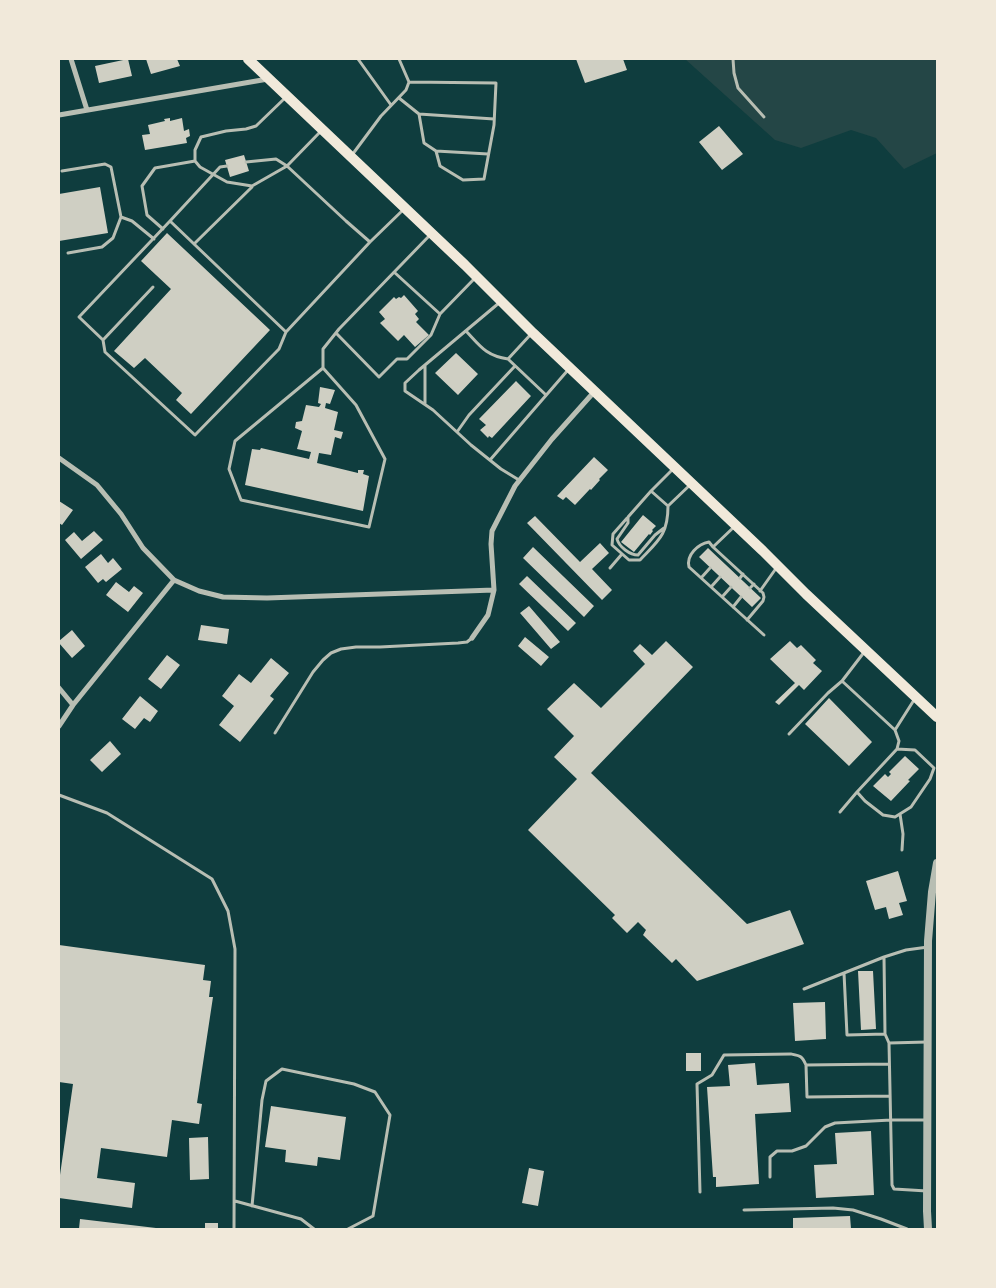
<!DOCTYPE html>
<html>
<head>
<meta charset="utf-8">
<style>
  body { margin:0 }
  #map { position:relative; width:996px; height:1288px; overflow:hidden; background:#0f3d3e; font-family:Ubuntu,sans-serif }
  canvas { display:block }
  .frame { position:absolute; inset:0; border:60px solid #f1e9da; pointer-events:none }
</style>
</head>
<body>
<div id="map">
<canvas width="996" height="1288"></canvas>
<div class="frame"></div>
</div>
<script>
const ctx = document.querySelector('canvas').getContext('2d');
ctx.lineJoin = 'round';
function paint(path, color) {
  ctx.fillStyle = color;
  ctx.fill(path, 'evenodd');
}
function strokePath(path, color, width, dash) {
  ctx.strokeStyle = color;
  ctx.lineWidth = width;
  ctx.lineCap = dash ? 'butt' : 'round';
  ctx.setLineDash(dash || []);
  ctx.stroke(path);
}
paint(new Path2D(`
  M685 59H937V153L904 169 876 138 851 130 801 148 775 140Z`), '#244646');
paint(new Path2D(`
  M128 59 132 76 99 83 95 66Z
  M146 59H177L180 66 151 74Z
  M576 59H623L627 70 585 83Z
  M170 118V121L182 118 184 131 189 129 190 136 186 138 187 143 145 150 142 135 150 134 148 125 165 121 164 119Z
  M719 126 743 154 722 170 699 142Z
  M244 155 249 171 230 177 225 160Z
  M100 187 108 233 59 241V194Z
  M167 233 270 330 191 414 176 400 182 393 145 358 134 368 114 351 171 289 141 261Z
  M404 295 418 311 415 314 419 319 416 322 429 335 415 347 404 335 398 341 380 323 385 319 379 312 394 297 396 299 399 297 401 298Z
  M456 353 478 374 458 395 435 373Z
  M516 381 531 396 492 438 489 436 488 438 480 430 486 425 479 419Z
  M320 387 335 390 330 404 326 403 325 408 338 412 334 430 343 432 341 439 335 437 331 455 319 453 317 463 358 473V470H364L363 474 369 476 363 511 245 485 252 449 260 450 261 448 309 459 311 452 297 449 302 431 295 428 296 422 302 421 306 405 319 407 321 404 318 403Z
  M594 457 608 470 599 479 600 480 591 490 590 489 575 505 566 497 563 500 557 496Z
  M59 501 73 510 62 525 59 523Z
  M643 515 656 526 652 530 653 531 650 535 649 534 634 552 621 542Z
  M535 516 580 562 600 543 609 553 592 569 612 590 602 600 527 523Z
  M94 531 103 540 81 559 65 540 74 532 82 541Z
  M533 547 594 606 584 617 523 558Z
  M708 548 761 598 752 607 699 557Z
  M101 554 108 563 113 558 122 569 106 582 103 579 98 583 85 567Z
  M527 576 576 623 568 631 519 584Z
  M116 582 129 592 134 586 143 593 128 612 106 595Z
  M529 606 560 642 551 649 520 613Z
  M201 625 229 629 227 644 198 640Z
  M72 630 85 646 72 658 59 643V641Z
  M525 637 549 657 541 666 518 646Z
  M666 641 693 667 591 773 747 924 790 910 804 944 697 981 676 959 672 963 643 935 646 930 638 922 627 933 612 918 615 915 528 830 577 779 554 757 574 736 547 709 574 683 601 708 645 664 633 651 640 644 652 655Z
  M790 641 797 648 801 645 816 660 813 663 822 671 804 690 799 685 779 705 775 702 795 683 770 659Z
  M167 655 180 665 161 689 148 679Z
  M271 658 289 673 270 696 274 699 240 742 219 725 234 706 222 696 239 674 251 683Z
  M140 696 158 711 150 722 144 718 135 729 122 719Z
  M829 698 872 742 849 766 805 724Z
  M110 741 121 754 102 772 90 760Z
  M905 756 919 769 908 780 910 781 891 801 873 786 885 774 888 777 891 774 889 772Z
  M898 871 907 901 899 903 903 915 889 919 886 907 875 910 866 881Z
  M59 945 205 965 203 980 211 981 209 997H213L197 1103 202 1104 199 1124 172 1120 167 1157 101 1148 97 1178 135 1183 132 1208 59 1198V1182L73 1084 59 1082Z
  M858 971H873L876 1029 861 1030Z
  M825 1002 826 1039 795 1041 793 1003Z
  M686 1053H701V1071H686Z
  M755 1063 757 1085 789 1083 791 1112 755 1114 759 1184 716 1187V1177H713L707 1087 730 1086 728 1065Z
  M271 1106 346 1117 340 1160 318 1157 317 1166 285 1162 286 1150 265 1147Z
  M871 1131 874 1195 816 1198 814 1165 837 1164 835 1133Z
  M208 1137 209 1179 190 1180 189 1138Z
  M529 1168 544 1171 538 1206 522 1203Z
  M850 1216 851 1229H793V1218Z
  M80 1219 156 1228 155 1229H79Z
  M205 1223H218V1229H205Z`), '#cfcfc3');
strokePath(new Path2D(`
  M358 59 391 105
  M733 59 734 73 738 88 764 117
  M409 82 496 83 494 125 484 179 463 180 440 166 436 151 488 154
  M399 98 419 114 494 119
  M419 114 424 143 436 151
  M322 130 287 166 346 221 370 242 404 209
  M352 155 381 116 406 90 409 82 399 59
  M246 162 276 159 287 166 252 186 227 182 200 167 195 161V150L201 137 226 131 246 129 256 126 285 98
  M227 166 220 167 170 221 286 332 370 242
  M62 171 105 164 111 167 121 217 132 221 154 239
  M163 229 147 215 142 186 155 168 195 161
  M194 244 252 187
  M68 253 102 247 113 238 121 217
  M394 272 440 314
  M153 287 103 340 79 317 170 221
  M499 303 419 370 405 383V391L433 410 471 445 501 469 519 480
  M466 331C480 346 486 356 508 359
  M336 333 379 377 397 359H407L431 335 440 314 475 278
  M532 333 508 359 546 395
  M103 340 105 352 195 435 279 349 286 332
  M323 368 356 405 385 459 369 527 241 500 229 469 235 441 323 368V349L339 329 431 234
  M425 404V365
  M457 432 469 415 515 366
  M490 460 568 370
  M674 468 651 491 613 534 612 545 629 560H640C658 541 668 535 668 506L691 484
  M651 491 668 506
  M628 517V523L617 539C619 547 630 555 638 555L655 535 664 528
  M735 526 713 547 709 542C698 544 686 555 689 567L764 635
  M713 547 763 593 764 597 763 601 747 620
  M610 568 622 554
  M701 578 710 568
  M740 578 743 574
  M711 587 720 577
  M750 588 754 584
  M760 591 777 567
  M722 597 731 587
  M733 607 741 597
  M865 651 842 681 895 730 914 700
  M895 730 899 741 897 749 857 792 865 801 883 815 895 817 911 807 930 779 934 768 915 750 897 749
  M275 733 313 672 323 660 331 653 341 649 356 647H380L458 643 467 642 472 638
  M789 734 828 693 842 681
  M59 795 107 813 212 879 228 911 235 949 234 1229
  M840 812 857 792
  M900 814 903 834 902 850
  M884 957 844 973 847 1035 885 1034
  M804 989 844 973
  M889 1043 927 1042
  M889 1064 806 1065 807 1097 890 1096
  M770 1177V1157L777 1151H792L806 1146 825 1127 835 1123 891 1120H927
  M927 1191 894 1189 892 1185 889 1043 885 1034 884 957 906 950 928 947
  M700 1192 697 1084 712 1075 724 1055 791 1054C801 1056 802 1056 806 1065
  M235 1201 301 1219 314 1229
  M252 1206 262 1100 266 1081 282 1069 354 1084 375 1092 390 1115 373 1216 348 1229
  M744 1210 833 1208 853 1210 881 1219 907 1229`), '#b8beb3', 3);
strokePath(new Path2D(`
  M71 59 87 110
  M59 115 268 79
  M59 458 97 485 121 514 143 548 174 580 199 591 223 597 267 598 494 590
  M472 638 488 615 494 590 491 544 492 531 515 486 552 439 594 392
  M59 688 73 705
  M59 726 73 705 174 580`), '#b8beb3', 5);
strokePath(new Path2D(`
  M928 1229 927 1211 928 941 932 892 937 863`), '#b8beb3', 8);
strokePath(new Path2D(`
  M248 59 465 265 533 333 763 551 806 594 937 717`), '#f1e9da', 10);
</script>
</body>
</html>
